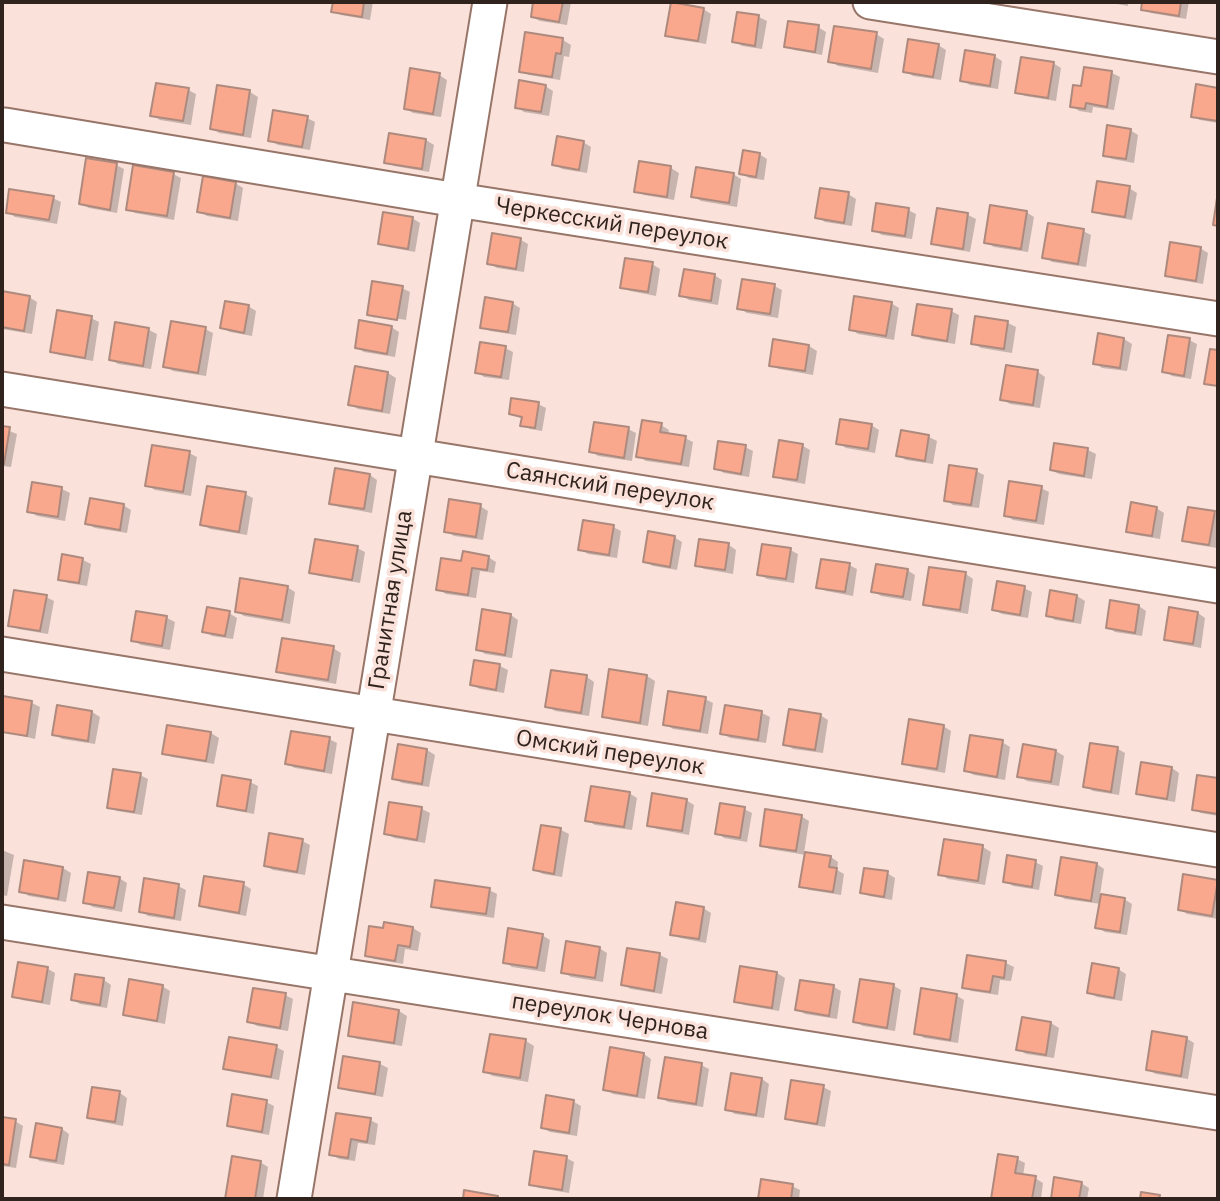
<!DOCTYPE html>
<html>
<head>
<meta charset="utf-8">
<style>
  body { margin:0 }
  #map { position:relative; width:1220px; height:1201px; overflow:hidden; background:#fae2da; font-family:"IBM Plex Sans",sans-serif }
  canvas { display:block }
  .frame { position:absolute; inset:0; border:4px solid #30221d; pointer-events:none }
</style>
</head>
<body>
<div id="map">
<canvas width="1220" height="1201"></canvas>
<div class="frame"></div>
</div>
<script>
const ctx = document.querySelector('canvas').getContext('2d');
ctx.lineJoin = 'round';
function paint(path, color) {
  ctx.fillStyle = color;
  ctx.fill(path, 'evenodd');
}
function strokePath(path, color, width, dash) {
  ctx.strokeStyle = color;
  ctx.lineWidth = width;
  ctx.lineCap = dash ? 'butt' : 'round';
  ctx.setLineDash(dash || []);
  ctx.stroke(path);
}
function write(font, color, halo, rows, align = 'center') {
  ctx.font = font + ' "IBM Plex Sans",sans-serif';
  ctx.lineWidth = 7;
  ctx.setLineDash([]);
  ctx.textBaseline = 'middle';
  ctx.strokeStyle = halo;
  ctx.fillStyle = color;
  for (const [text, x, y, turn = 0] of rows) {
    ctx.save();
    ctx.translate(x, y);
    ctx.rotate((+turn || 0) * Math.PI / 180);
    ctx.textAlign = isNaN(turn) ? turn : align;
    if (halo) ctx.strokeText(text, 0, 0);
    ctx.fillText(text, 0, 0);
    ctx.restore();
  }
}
paint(new Path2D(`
  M335 2H373L370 20 341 15 333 11Z
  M535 2H571L567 25 540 21 532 17Z
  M1106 2H1128V6Z
  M1144 2H1189L1186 19 1151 13 1143 9Z
  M703 9 711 14 706 44 675 39 667 35Z
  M739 14 759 17 767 21 762 49 742 46 734 41Z
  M818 27 826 32 822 55 794 50 786 46Z
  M527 34 563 40 571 45 569 57 564 56 560 80 529 75 521 71Z
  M876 34 884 39 878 73 838 66 830 61Z
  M938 45 946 50 941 80 913 76 905 71Z
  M994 56 1002 61 998 89 970 85 962 80Z
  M1053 63 1061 68 1056 101 1025 96 1017 92Z
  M1086 69 1112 73 1120 77 1114 110 1093 107 1092 113 1079 111 1072 106 1083 88Z
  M439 75 447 80 441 117 413 113 405 108Z
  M545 86 553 91 549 116 524 112 517 107Z
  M1197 86 1218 89V123L1200 120 1192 116Z
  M218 87 250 92 258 97 251 138 219 133 212 128Z
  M188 90 196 94 191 125 160 120 152 115Z
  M307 118 315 122 310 150 278 145 270 140Z
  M1130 130 1138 135 1134 163 1112 159 1104 155Z
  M426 140 434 145 429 172 394 166 386 162Z
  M583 142 591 147 587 173 562 169 554 164Z
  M759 154 767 159 764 180 749 178 741 173Z
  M640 163 671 168 679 173 674 200 644 195 636 191Z
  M116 165 124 169 117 213 89 208 81 204Z
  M173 174 181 178 174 220 135 213 128 209Z
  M733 174 741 179 737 207 701 201 693 196Z
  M235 183 243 188 238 221 207 216 199 211Z
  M1129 188 1137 193 1132 220 1102 215 1094 211Z
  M848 194 856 199 852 226 825 222 817 217Z
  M53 198 61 202 57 224 15 217 8 212Z
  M908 210 916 214 912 239 882 235 874 230Z
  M938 210 968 215 976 219 970 252 941 247 933 243Z
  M1026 212 1034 217 1028 252 994 247 986 242Z
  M412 218 420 223 415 252 388 247 380 243Z
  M1083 231 1091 235 1086 267 1052 262 1044 257Z
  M521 240 528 244 524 272 497 268 489 263Z
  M1200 248 1208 253 1203 284 1174 279 1166 275Z
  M652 264 660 269 656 296 630 291 622 287Z
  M714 275 722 280 718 305 689 300 681 295Z
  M774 286 782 290 778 318 747 313 739 308Z
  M402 288 410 292 406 320 375 315V318L368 314Z
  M2 293 29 297 37 302 32 334 2 329Z
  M512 303 520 308 516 335 490 331 482 327Z
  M891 303 899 308 894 340 858 334 851 329Z
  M248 306 256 311 252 336 230 332 222 328Z
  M951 311 959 315 955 344 922 339 914 334Z
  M91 318 99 322 93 361 59 355 52 351Z
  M1008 323 1016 327 1012 353 981 348 973 343Z
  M116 324 149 330 157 334 151 369 118 364 110 359Z
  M391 327 399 332 395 357 364 352 357 348Z
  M205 329 213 333 206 376 173 371 165 366Z
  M1099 335 1124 339 1132 344 1127 371 1102 368 1095 363Z
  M1189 340 1197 344 1191 379 1172 376 1164 371Z
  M775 341 809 346 817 351 813 375 779 369 771 365Z
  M505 348 513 352 509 380 484 377 477 372Z
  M1038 372 1045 377 1040 408 1010 404 1002 399Z
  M388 373 396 378 390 414 358 409 350 404Z
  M538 404 546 408 542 431 530 429 522 425 523 419 510 414Z
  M661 425 669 430 668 435 685 438 693 442 689 467 646 461 638 456Z
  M871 425 879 430 875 453 846 448 838 443Z
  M2 428 17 434 11 467 2 466Z
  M628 429 636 433 632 461 598 456 591 451Z
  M929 437 937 441 933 464 906 460 898 455Z
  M1055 445 1088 450 1096 454 1092 479 1059 474 1051 470Z
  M803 446 810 450 805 484 783 480 775 476Z
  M745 447 753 451 749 477 724 473 716 468Z
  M189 453 197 457 191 496 155 490 147 485Z
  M976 471 984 475 979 508 953 505 946 500Z
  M370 475 377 480 372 513 339 507 331 503Z
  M33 484 62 489 70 493 65 521 37 516 29 511Z
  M1041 488 1049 492 1044 525 1013 520 1006 515Z
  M245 494 253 498 247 535 210 529 202 524Z
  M123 505 131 510 127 533 95 528 87 524Z
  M480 506 488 511 483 540 454 536 446 531Z
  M1156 508 1164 513 1160 539 1136 535 1128 531Z
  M1214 513 1218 516 1217 548 1192 544 1184 540Z
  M613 527 621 531 617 558 588 554 580 549Z
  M674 537 682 542 677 570 653 566 645 562Z
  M729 545 736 550 733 574 704 569 697 565Z
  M357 548 365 552 360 583 319 576 311 572Z
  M790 550 798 554 794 583 767 579 759 574Z
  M64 556 83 560 91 564 87 586 68 583 60 579Z
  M488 557 496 562 494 573 480 571 476 598 446 594 438 589 463 563Z
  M849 565 857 569 853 596 826 591 818 587Z
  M907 570 915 575 911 601 881 596 873 591Z
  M966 574 973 579 968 614 933 608 925 604Z
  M287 587 295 592 290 624 244 616 236 611Z
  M1024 588 1032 592 1028 618 1002 614 994 610Z
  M1051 592 1077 596 1085 601 1081 624 1055 620 1048 615Z
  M46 597 54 601 48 634 18 629 10 625Z
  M1139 606 1146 611 1142 636 1115 632 1108 627Z
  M138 613 167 618 175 622 170 650 141 645 133 640Z
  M229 613 237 618 233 639 212 636 204 631Z
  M1198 613 1205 618 1201 648 1174 643 1166 639Z
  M511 615 518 620 512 658 485 654 478 649Z
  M333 648 341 653 336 684 286 675 278 671Z
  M475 662 500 666 508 670 504 693 480 689 472 685Z
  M611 671 647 676 655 681 648 726 612 720 604 716Z
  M587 677 594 682 589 716 555 711 547 706Z
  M4 698 32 703 40 707 35 739 2 731Z
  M705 699 713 703 708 734 673 729 665 724Z
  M726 707 762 713 770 717 766 743 730 738 722 733Z
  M92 712 100 717 95 744 62 739 54 734Z
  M820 715 828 720 823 753 793 749 785 744Z
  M943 726 951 731 945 773 912 767 904 763Z
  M211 733 219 738 214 764 172 757 164 753Z
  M329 739 337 743 332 774 295 768 287 764Z
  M1002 742 1010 747 1005 780 974 775 966 771Z
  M1024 746 1056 751 1064 756 1059 786 1027 781 1019 776Z
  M1118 749 1125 753 1119 795 1093 791 1085 786Z
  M427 750 435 755 429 787 402 783 394 778Z
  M1172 768 1179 773 1175 802 1146 797 1138 793Z
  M140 775 148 779 142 815 117 811 109 807Z
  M1199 777 1218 780V816L1201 813 1194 809Z
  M250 782 258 786 254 814 227 809 219 805Z
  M629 793 637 798 632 830 595 825 587 820Z
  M686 800 694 805 689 835 657 829 649 825Z
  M390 804 422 809 430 813 425 843 394 838 386 833Z
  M744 809 752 813 747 842 724 838 717 833Z
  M801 816 809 821 804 853 831 857 838 862 837 870 844 874 841 895 809 890 801 886 806 855 769 849 762 845Z
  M542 827 561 830 569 834 562 877 543 874 535 870Z
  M302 841 310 845 305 875 273 870 265 866Z
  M945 841 983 847 991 852 985 885 948 879 940 874Z
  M2 850 14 855 7 896 2 895Z
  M1035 862 1043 866 1039 890 1013 886 1005 881Z
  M1097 864 1104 869 1100 895 1124 899 1132 904 1127 935 1105 932 1097 927 1101 904 1065 899 1057 894Z
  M63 868 71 873 66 902 29 896 21 891Z
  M887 873 895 878 892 900 869 896 861 892Z
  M119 878 127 883 122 912 93 907 85 902Z
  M1217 881 1218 919 1187 914 1180 909Z
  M243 884 251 889 246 916 208 909 201 905Z
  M178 886 186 890 181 921 148 916 141 911Z
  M489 890 497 894 494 918 441 910 433 906Z
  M703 908 711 913 706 943 680 938 672 934Z
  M413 928 421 933 418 951 405 949 403 964 374 959 367 955Z
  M542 935 550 940 545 972 512 967 505 962Z
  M599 948 607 953 603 982 571 977 563 972Z
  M628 950 660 955 668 959 662 994 631 989 623 985Z
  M968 957 1006 963 1014 967 1011 981 1000 980 998 995 971 991 964 987Z
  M741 968 777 973 785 978 779 1011 744 1005 736 1001Z
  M48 969 55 973 50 1005 22 1000 14 996Z
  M1118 969 1126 974 1122 1001 1097 997 1089 993Z
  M104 980 111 985 107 1008 80 1004 72 999Z
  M162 986 170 991 165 1024 133 1018 125 1014Z
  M894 986 901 990 895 1031 863 1026 855 1022Z
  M834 987 841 991 837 1019 805 1014 797 1009Z
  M285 995 293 999 288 1031 257 1026 249 1021Z
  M957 996 964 1000 958 1043 924 1038 916 1033Z
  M399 1011 407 1016 402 1046 357 1039 350 1035Z
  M1023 1019 1051 1023 1059 1028 1054 1058 1026 1054 1018 1049Z
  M491 1036 526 1041 534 1046 528 1082 493 1076 485 1072Z
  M1186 1038 1194 1043 1188 1079 1156 1074 1148 1070Z
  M276 1047 284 1051 279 1080 233 1072 225 1068Z
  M644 1054 651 1059 645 1099 613 1094 605 1089Z
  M345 1058 380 1064 388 1068 383 1097 348 1091 340 1087Z
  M701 1065 709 1069 703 1107 668 1102 660 1097Z
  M762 1079 769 1084 764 1118 735 1114 727 1109Z
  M823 1087 831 1091 825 1127 795 1122 787 1118Z
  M120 1093 127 1098 123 1126 97 1121 89 1117Z
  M266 1102 274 1106 269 1135 237 1129 229 1125Z
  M574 1102 581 1106 577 1136 550 1132 543 1128Z
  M2 1119 15 1121 23 1126 16 1168 2 1166Z
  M370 1120 378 1124 375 1145 358 1143 355 1161 339 1159 331 1154Z
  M62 1129 69 1134 64 1165 40 1161 32 1156Z
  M999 1156 1017 1159 1025 1163 1023 1176 1035 1178 1043 1183 1041 1199H993Z
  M566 1158 574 1162 569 1193 539 1188 531 1184Z
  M260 1162 268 1167 263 1199 227 1198Z
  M1056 1179 1081 1183 1089 1188 1087 1199H1053Z
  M763 1181 792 1186 800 1190 799 1199H760Z`), '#0003');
const building = new Path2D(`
  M333 2H364L362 17 331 12Z
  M533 2H563L559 22 531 17Z
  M671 2 704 8 698 41 665 36Z
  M1142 2H1181L1179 16 1141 10Z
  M737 12 759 15 755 46 732 42Z
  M788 21 819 25 815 52 784 47Z
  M834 26 877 32 871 69 828 62Z
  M525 32 563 38 561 54 556 53 552 77 519 72Z
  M908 39 939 44 933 77 903 72Z
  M965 50 995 55 990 86 960 81Z
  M1021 57 1054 62 1048 98 1015 93Z
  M1084 67 1112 71 1107 107 1086 103 1085 109 1070 107 1073 85 1081 86Z
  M410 68 440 73 433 114 404 109Z
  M519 80 546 85 541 112 515 108Z
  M156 83 189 88 183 121 150 116Z
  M1196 84 1218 88V121L1191 117Z
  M217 85 250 90 243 135 210 129Z
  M273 110 308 116 302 147 268 141Z
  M1107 125 1131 129 1126 159 1103 156Z
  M389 133 426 139 422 169 384 163Z
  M557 136 584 141 579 170 552 165Z
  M743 150 760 153 756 177 739 174Z
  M86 158 117 163 110 210 79 204Z
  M639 161 671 166 667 197 634 192Z
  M133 165 174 172 167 216 126 210Z
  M696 167 734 173 729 203 691 197Z
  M203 176 236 182 230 218 197 212Z
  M1097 181 1130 186 1125 217 1092 212Z
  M820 188 849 192 844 223 815 218Z
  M9 189 54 196 49 220 6 213Z
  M1217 198H1218V226L1213 225Z
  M876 203 909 208 905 236 872 231Z
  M990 205 1027 211 1021 249 984 243Z
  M937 208 968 213 963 249 931 244Z
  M383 212 413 217 408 249 378 244Z
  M1048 223 1084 229 1078 264 1042 258Z
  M492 233 521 238 516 269 487 264Z
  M1170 242 1201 247 1196 281 1165 276Z
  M625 258 653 262 648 292 620 288Z
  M684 269 715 274 711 301 679 296Z
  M742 279 775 284 770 314 737 309Z
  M372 281 403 286 397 320 367 315Z
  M2 291 30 296 24 331 2 327Z
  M854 296 892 302 886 336 849 330Z
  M485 297 513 302 508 332 480 328Z
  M225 301 249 305 244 333 220 328Z
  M917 304 952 309 947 341 912 335Z
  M57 310 92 316 85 358 50 352Z
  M975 316 1008 321 1004 349 971 344Z
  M359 320 392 326 387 354 355 348Z
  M171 321 206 327 198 373 163 367Z
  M115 322 149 328 143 366 109 360Z
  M1098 333 1124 338 1120 368 1093 364Z
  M1168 335 1190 338 1184 376 1162 372Z
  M773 339 809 345 805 371 769 366Z
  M480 342 506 346 501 377 475 373Z
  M1210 349 1218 350V386L1204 384Z
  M1006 365 1038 370 1033 405 1000 400Z
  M355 366 388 372 382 411 348 405Z
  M511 398 539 402 535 428 520 426 522 417 509 414Z
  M840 419 872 424 868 449 836 444Z
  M642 420 662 423 660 432 686 436 681 464 636 457Z
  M594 422 629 427 624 458 589 452Z
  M2 426 10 427 4 464H2Z
  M901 430 929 435 925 461 896 456Z
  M779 440 803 444 797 480 773 477Z
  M718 441 746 445 741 474 714 469Z
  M1054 443 1088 448 1084 476 1050 470Z
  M152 445 190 451 183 492 145 486Z
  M949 465 977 469 971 505 944 501Z
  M335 468 370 474 364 509 329 504Z
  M1009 481 1042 486 1036 521 1004 516Z
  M32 482 62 487 58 517 27 512Z
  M207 486 246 492 239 532 200 525Z
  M90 498 124 504 120 530 85 524Z
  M449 499 481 504 476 537 444 532Z
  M1131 502 1157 507 1152 536 1126 532Z
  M1188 507 1215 511 1209 545 1182 541Z
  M583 520 614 525 609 555 578 550Z
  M648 531 675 536 670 567 643 562Z
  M315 539 358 546 352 580 309 573Z
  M699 539 729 543 725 570 695 566Z
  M762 544 791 548 786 579 757 575Z
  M463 551 489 556 487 570 472 568 468 595 436 590 441 558 461 561Z
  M62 554 83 558 79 583 58 580Z
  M821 559 850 563 845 592 816 588Z
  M876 564 908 569 903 597 871 592Z
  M929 567 966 572 960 610 923 605Z
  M240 578 288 586 282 620 235 612Z
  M997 581 1025 586 1020 615 992 610Z
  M14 590 47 595 40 631 8 626Z
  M1050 590 1077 595 1073 621 1046 616Z
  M1110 600 1139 605 1135 633 1106 628Z
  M207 607 230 611 225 636 202 632Z
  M1169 607 1198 612 1193 644 1164 640Z
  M482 609 511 614 505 655 476 650Z
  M136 611 167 616 162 646 131 641Z
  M282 638 334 646 328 680 276 672Z
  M474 660 500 664 496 690 470 685Z
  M609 669 647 675 640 723 602 717Z
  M551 670 587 675 581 713 545 707Z
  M668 691 706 697 700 731 663 725Z
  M3 696 32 701 27 736 2 732Z
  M57 705 92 711 88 741 52 735Z
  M725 705 762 711 758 740 720 734Z
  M789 709 821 714 815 750 783 745Z
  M909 719 944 725 937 769 902 764Z
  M167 725 211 732 206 761 162 754Z
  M291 731 330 737 324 771 285 764Z
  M970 735 1003 740 997 777 964 771Z
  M1090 743 1118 747 1111 792 1083 787Z
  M398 744 427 749 422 784 392 779Z
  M1023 744 1056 750 1051 782 1017 777Z
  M1141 762 1172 767 1167 799 1136 794Z
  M113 769 141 773 134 812 107 808Z
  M222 775 251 780 246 811 217 806Z
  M1197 775 1218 778V814L1192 810Z
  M591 786 630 792 624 827 585 821Z
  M652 793 687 799 682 831 647 826Z
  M389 802 422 807 417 840 384 834Z
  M720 803 745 807 740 838 715 834Z
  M765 809 802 815 796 851 760 846Z
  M541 825 561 828 554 874 533 870Z
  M269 833 303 839 297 872 264 866Z
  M944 839 983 845 978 881 938 875Z
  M805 852 831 856 829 867 837 868 833 892 799 887Z
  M1007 855 1036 860 1032 887 1003 882Z
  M1061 857 1097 863 1091 901 1055 895Z
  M24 860 63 867 58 899 19 892Z
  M864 868 888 871 884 897 860 893Z
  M88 872 120 877 114 908 83 903Z
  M1183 874 1218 880 1212 916 1178 910Z
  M204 876 244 882 239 913 199 906Z
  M144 878 179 884 174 918 139 912Z
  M435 880 490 888 486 914 431 907Z
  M1101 894 1125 898 1120 932 1095 928Z
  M676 902 704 907 699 939 670 935Z
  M384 922 413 927 410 947 398 945 395 961 365 956 369 926 383 928Z
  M508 928 543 934 537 968 503 963Z
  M566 941 600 947 595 978 561 973Z
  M627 948 660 953 654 991 621 985Z
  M967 955 1006 961 1004 978 993 976 990 992 962 988Z
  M18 962 48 967 42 1002 12 997Z
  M1092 963 1119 968 1114 998 1087 993Z
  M740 966 777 972 772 1008 734 1002Z
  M75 974 104 978 100 1005 71 1000Z
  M129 979 163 985 157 1021 123 1015Z
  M860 979 894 984 887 1028 853 1022Z
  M800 980 834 985 829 1016 795 1010Z
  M253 988 286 993 280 1028 247 1022Z
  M921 988 957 994 950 1040 914 1034Z
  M353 1002 399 1010 394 1043 348 1036Z
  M1022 1017 1051 1022 1046 1055 1016 1050Z
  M1152 1031 1187 1037 1181 1076 1146 1070Z
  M490 1034 526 1039 520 1078 483 1072Z
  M229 1037 277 1045 271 1077 223 1069Z
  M610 1047 644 1053 637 1096 603 1090Z
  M343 1056 380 1062 375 1094 338 1088Z
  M665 1057 702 1063 696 1104 658 1098Z
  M731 1073 762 1078 756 1115 725 1110Z
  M791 1080 824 1085 817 1124 785 1119Z
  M92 1087 120 1091 115 1122 87 1118Z
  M232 1094 267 1100 262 1132 227 1126Z
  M546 1095 574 1100 569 1133 541 1128Z
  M336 1113 371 1118 367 1142 351 1139 348 1158 329 1155Z
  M2 1117 16 1119 9 1165 2 1164Z
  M36 1123 62 1128 56 1161 30 1157Z
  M534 1151 567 1156 562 1190 529 1185Z
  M998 1154 1018 1157 1015 1173 1036 1176 1032 1199H991Z
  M232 1156 261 1161 255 1199H225Z
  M1054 1177 1082 1182 1079 1199H1051Z
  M761 1179 793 1184 791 1199H758Z
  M464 1190 498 1196V1199H463Z
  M1141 1192 1160 1195 1159 1199H1140Z`);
paint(building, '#f9a88d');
strokePath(building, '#ae8a7e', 2);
const minor = new Path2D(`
  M870 2 1218 57
  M5 125 457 200 1218 319
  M2 389 1218 586
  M2 654 1218 850
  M2 922 1218 1113
  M294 1199 490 2`);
strokePath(minor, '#987569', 37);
strokePath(minor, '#fff', 33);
write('23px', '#30221d', '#fae2da', [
  ["Черкесский переулок",612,224,9],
  ["Саянский переулок",610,487,9],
  ["Гранитная улица",391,600,-81],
  ["Омский переулок",610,753,9],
  ["переулок Чернова",610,1017,9]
]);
</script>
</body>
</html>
